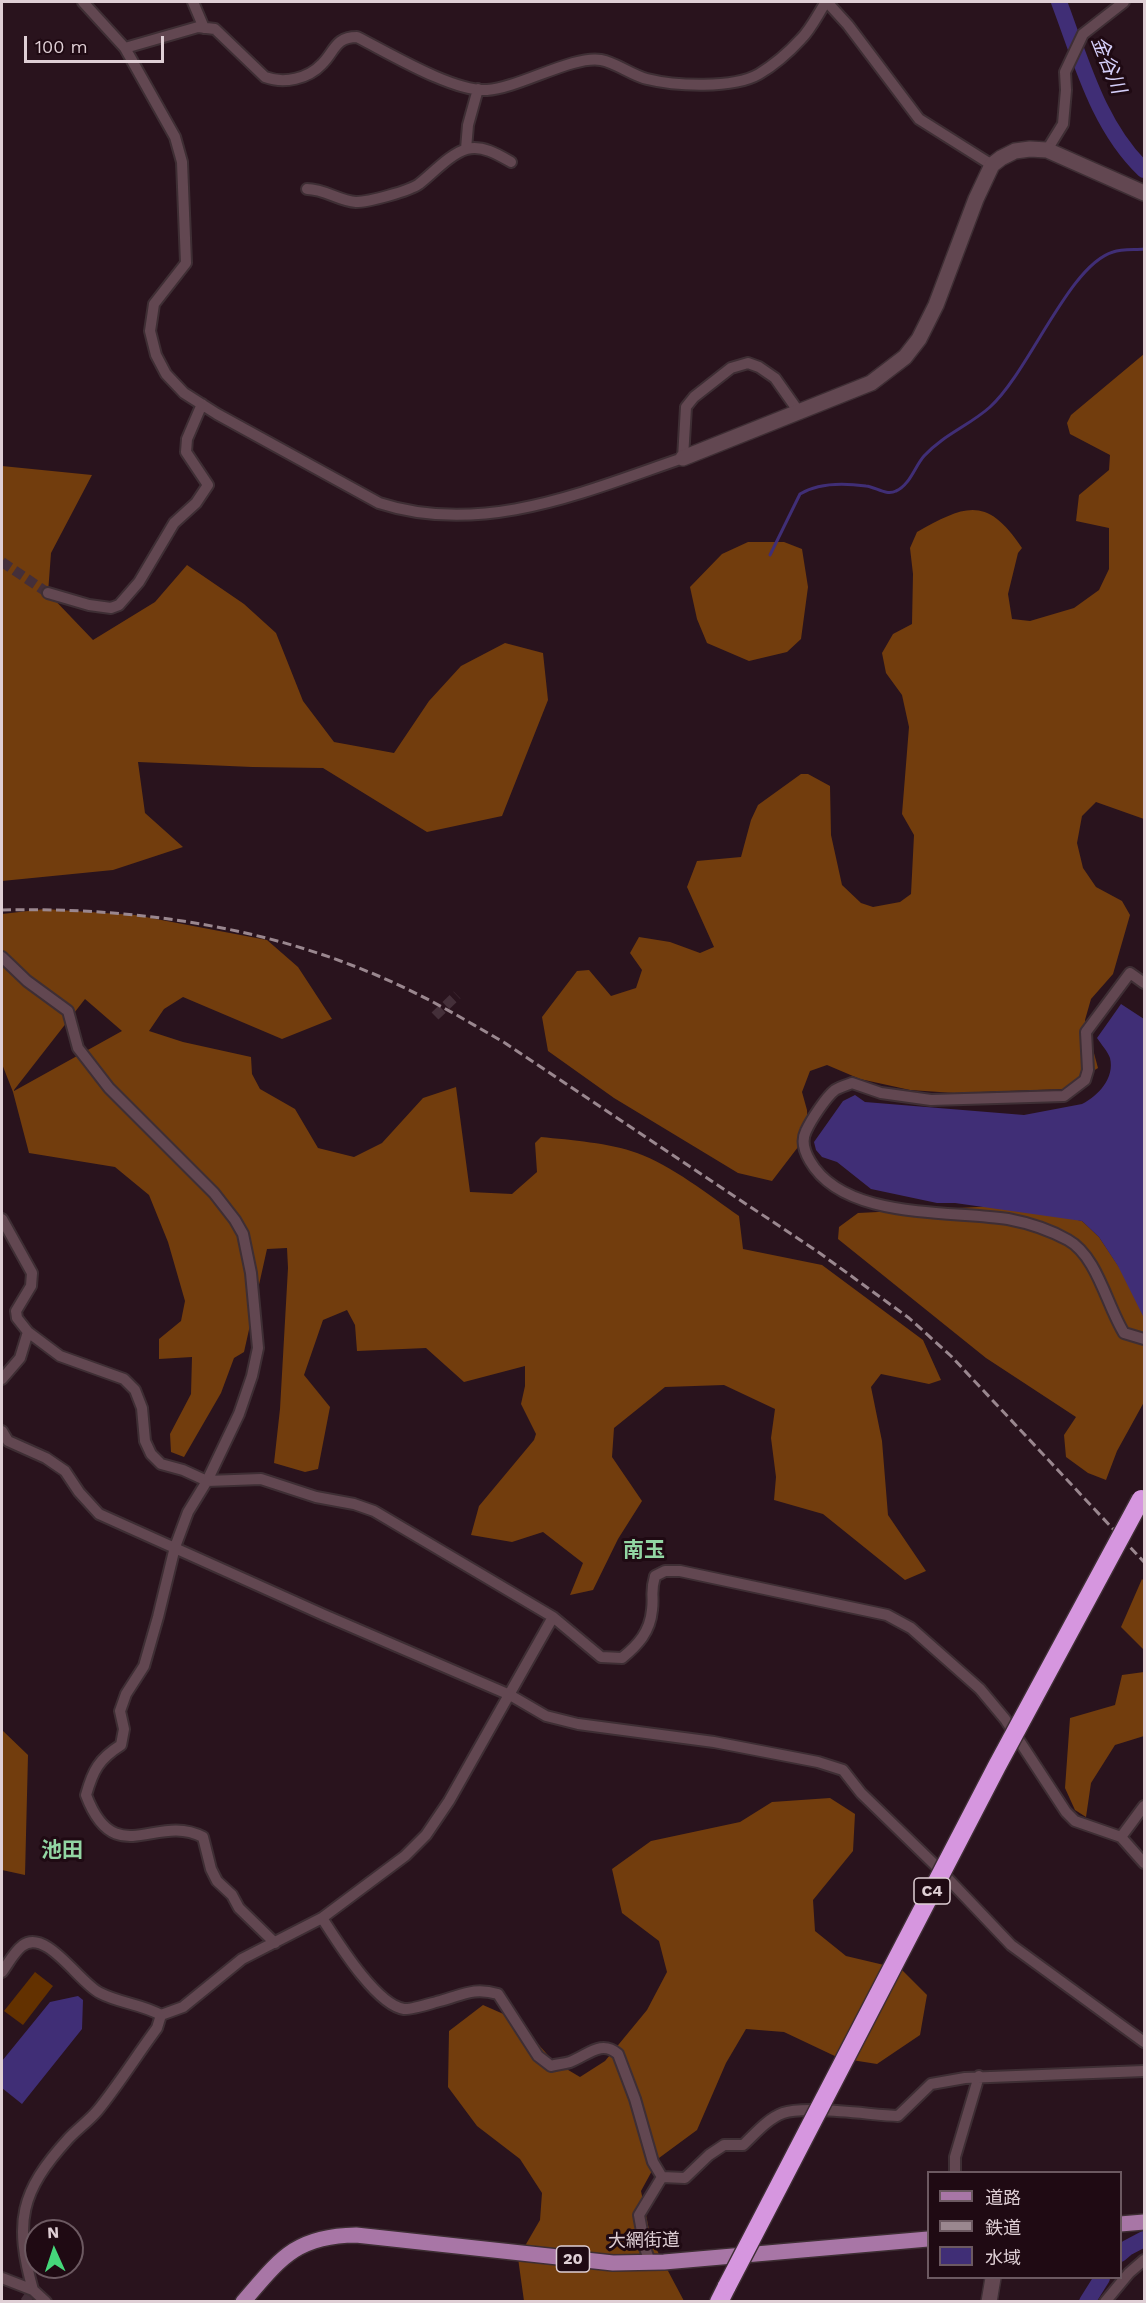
<!DOCTYPE html>
<html>
<head>
<meta charset="utf-8">
<style>
  body { margin:0 }
  #map { position:relative; width:1146px; height:2303px; overflow:hidden; background:#29131d; font-family:"Work Sans","Noto Sans JP",sans-serif }
  canvas { display:block }
  .frame { position:absolute; inset:0; border:3px solid #dfcfd5; pointer-events:none }
  .legend { position:absolute; left:927px; top:2171px; width:195px; height:108px; box-sizing:border-box; background:#1f0a13; border:2px solid #6c5961; margin:0; padding:8px 10px; list-style:none; font-size:18px; color:#dfcfd5 }
  .legend li { display:flex; align-items:center; gap:12px; height:30px }
  .legend b { width:30px; border:2px solid #6c5961 }
  .north { position:absolute; left:24px; top:2219px; width:60px; height:60px; box-sizing:border-box; background:#1f0a13; border:2px solid #6c5961; border-radius:50%; rotate:357deg; font-size:16px; font-weight:700; line-height:24px; text-align:center; color:#dfcfd5 }
  .north::after { content:''; display:block; margin:auto; width:21px; height:27px; background:#45d77a; clip-path:polygon(50% 0,100% 100%,50% 72%,0 100%) }
  .scale { position:absolute; left:24px; top:36px; width:140px; height:27px; box-sizing:border-box; border:3px solid #dfcfd5; border-top:0; padding-left:8px; font-size:18px; line-height:21px; white-space:nowrap; color:#dfcfd5; -webkit-text-stroke:4px #1f0a13; paint-order:stroke }
</style>
</head>
<body>
<div id="map">
<canvas width="1146" height="2303"></canvas>
<div class="frame"></div>
<ul class="legend">
<li><b style="height:8px;background:#a876a6"></b>道路</li>
<li><b style="height:8px;background:#9a878f"></b>鉄道</li>
<li><b style="height:16px;background:#402e76"></b>水域</li>
</ul>
<div class="north">N</div>
<div class="scale">100 m</div>
</div>
<script>
const ctx = document.querySelector('canvas').getContext('2d');
ctx.lineJoin = 'round';
function paint(path, color) {
  ctx.fillStyle = color;
  ctx.fill(path, 'evenodd');
}
function strokePath(path, color, width, dash) {
  ctx.strokeStyle = color;
  ctx.lineWidth = width;
  ctx.lineCap = dash ? 'butt' : 'round';
  ctx.setLineDash(dash || []);
  ctx.stroke(path);
}
function write(font, color, halo, rows, align = 'center') {
  ctx.font = font + ' "Work Sans","Noto Sans JP",sans-serif';
  ctx.lineWidth = 6;
  ctx.setLineDash([]);
  ctx.textBaseline = 'middle';
  ctx.strokeStyle = halo;
  ctx.fillStyle = color;
  for (const [text, x, y, turn = 0] of rows) {
    ctx.save();
    ctx.translate(x, y);
    ctx.rotate((+turn || 0) * Math.PI / 180);
    ctx.textAlign = isNaN(turn) ? turn : align;
    if (halo) ctx.strokeText(text, 0, 0);
    ctx.fillText(text, 0, 0);
    ctx.restore();
  }
}
paint(new Path2D(`
  M35 1972 53 1986 23 2025 4 2011Z`), '#633100');
paint(new Path2D(`
  M1144 354V819L1096 802 1082 816 1077 843 1083 868 1096 887 1122 901 1130 915 1113 974 1091 999 1085 1020 1098 1068 1065 1089 954 1093 910 1090 860 1079 827 1065 810 1071 802 1092 807 1110 808 1134 772 1181 738 1173 614 1098 548 1051 542 1017 577 971 589 970 611 996 636 988 642 970 630 953 639 937 670 942 700 953 714 947 687 887 697 861 741 857 751 820 758 805 801 774H808L830 786 831 835 842 885 861 903 873 907 900 902 911 894 914 835 902 814 909 727 902 695 886 673 882 653 893 634 912 624 913 574 910 548 917 532C965 505 987 495 1022 548L1018 553 1008 594 1012 619 1030 621 1074 608 1099 590 1109 569V528L1076 521 1079 495 1109 470 1110 455 1070 434 1067 423 1071 415Z
  M2 466 92 475 51 553 48 593 93 640 155 602 187 565 244 604 276 633 303 701 334 742 394 753 429 701 461 666 505 643 543 653 548 700 502 816 427 832 323 768 252 767 138 762 145 813 183 847 113 870 2 881Z
  M748 542H784L802 549 808 587 801 639 787 652 749 661 707 643 697 619 690 587 722 554Z
  M45 909 135 915 267 940 298 967 332 1019 282 1039 183 997 164 1009 149 1031 183 1042 251 1057 252 1074 260 1089 295 1109 318 1148 354 1157 382 1143 423 1098 456 1087 470 1192 512 1194 537 1172 535 1143 541 1137C571 1140 610 1143 637 1153 671 1165 709 1195 739 1216L743 1249 822 1265 923 1340 941 1380 929 1384 881 1374 871 1387 882 1441 888 1515 926 1571 905 1580 823 1514 774 1500 776 1477 771 1438 775 1409 724 1385 665 1387 614 1428 612 1457 642 1501 618 1539 593 1590 570 1595 583 1563 543 1532 512 1542 471 1535 479 1506 534 1440 536 1434 521 1404 525 1386V1366L464 1382 426 1348 357 1351 355 1325 347 1310 323 1320 304 1375 330 1407 318 1469 305 1472 274 1463 280 1409 288 1268 287 1248 267 1249 244 1352 234 1358 221 1393 184 1457 171 1452 170 1434 191 1394 192 1357 159 1359V1339L181 1321 185 1301 168 1242 149 1195 115 1167 29 1153 13 1092 2 1064V914ZM85 999 122 1031 14 1091V1090Z
  M1017 1205 1082 1221 1099 1237 1141 1300 1144 1310V1402L1117 1451 1106 1480 1088 1473 1066 1457 1064 1435 1076 1417 986 1358 838 1239 839 1227 858 1213Z
  M1142 1579 1144 1581V1650L1121 1627Z
  M1144 1672V1736L1115 1745 1091 1783 1086 1817 1075 1810 1065 1788 1070 1718 1115 1705 1122 1675Z
  M2 1730 28 1755 25 1875 2 1870Z
  M830 1798 855 1814 853 1851 813 1900 815 1931 846 1956 901 1969 927 1995 920 2035 877 2064 839 2058 784 2032 746 2029 726 2063 697 2130 659 2158 641 2191 651 2239 684 2301H524L518 2258 540 2220 542 2193 520 2159 477 2126 448 2087 449 2031 483 2005 517 2020 553 2061 580 2077 605 2061 647 2010 667 1972 659 1941 622 1913 612 1869 651 1841 740 1822 772 1802Z`), '#723d0d');
paint(new Path2D(`
  M1121 1004 1144 1019V1318L1118 1266 1099 1237 1082 1221 955 1203H937L871 1189 837 1162 822 1157 816 1150 814 1142 843 1101 855 1095 865 1102 1024 1115 1082 1104C1098 1096 1115 1078 1110 1058 1108 1052 1101 1044 1097 1038Z
  M78 1996 83 2000 82 2029 22 2104 2 2088V2061L50 2002Z`), '#402e76');
strokePath(new Path2D(`
  M770 555 800 494C819 482 844 483 866 486 876 487 886 496 896 491 910 485 915 466 924 456 943 435 970 425 990 407 1029 372 1069 265 1113 252 1122 249 1135 250 1144 249`), '#402e76', 3);
strokePath(new Path2D(`
  M1059 2C1081 60 1098 126 1144 170
  M1120 2254 1127 2248 1144 2239
  M1087 2302 1102 2278`), '#402e76', 16);
strokePath(new Path2D(`
  M2 562 48 593
  M435 1016 457 995
  M25 2302 33 2290`), '#442f39', 10, [10, 5]);
const street = new Path2D(`
  M83 2 125 48 175 137 182 162 186 263 154 304 150 331 156 355 166 374 184 393 217 414 379 503C483 537 586 491 683 458L686 407 694 397 731 368 748 363 759 367 775 378 799 412
  M193 2 204 28
  M827 2 848 25 919 119 992 165
  M125 48 198 27 215 29 265 77C284 84 308 79 322 64 335 51 335 37 357 37 389 53 453 92 487 90 519 88 573 55 601 60 617 63 631 75 647 79 675 86 733 89 759 74 774 65 789 52 801 39 811 29 818 14 826 2
  M466 149 468 125 478 89
  M1047 150 1063 124 1066 90 1065 72 1083 34 1124 2
  M307 189C325 189 339 201 356 202 369 202 409 191 419 184 432 174 451 153 467 149 483 145 499 155 511 162
  M48 593 89 605 111 608 119 605 139 582 174 523 196 503 208 485 186 452 187 439 202 404
  M2 957 27 981 68 1011 78 1048 109 1088 214 1193 235 1220 243 1234 251 1273 258 1348 252 1376 239 1414 207 1481 188 1512 175 1547 158 1617 144 1666 126 1694 120 1711 124 1729 121 1745C99 1759 93 1770 86 1795 115 1872 156 1812 203 1837L211 1869 217 1881 232 1895 239 1908 275 1943
  M1144 983 1130 973 1086 1032 1088 1070 1085 1080 1064 1096 931 1100 881 1093 852 1083C847 1085 840 1087 835 1090 826 1097 811 1120 806 1131 801 1141 804 1151 810 1161 844 1220 949 1210 1008 1219 1029 1223 1050 1230 1068 1240 1097 1256 1107 1306 1124 1333L1144 1339
  M2 1219 32 1273 31 1286 16 1311 17 1318 28 1332 60 1356 124 1379 135 1390 142 1408 145 1441 151 1454 161 1464 183 1470 207 1481 261 1479 316 1497 354 1504 374 1511 553 1617 601 1657 622 1658C638 1645 650 1632 652 1610 654 1595 650 1593 655 1576L665 1571H680L887 1615 911 1628 980 1689 1005 1719 1066 1812 1075 1821 1121 1837 1144 1863
  M2 1379 20 1358 28 1332
  M2 1431 8 1441 46 1458 65 1471 79 1492 99 1514 324 1615 510 1695 546 1716 578 1724 714 1742 818 1762 843 1770 861 1793 934 1864 1011 1945 1144 2042
  M1121 1837 1144 1806
  M322 1918C337 1941 376 2005 404 2009 411 2010 432 2003 440 2001 463 1995 473 1987 498 1994L538 2056 551 2066C557 2064 564 2064 570 2062 587 2056 601 2039 618 2054L635 2099 653 2162 662 2177
  M2 1972C8 1964 14 1952 22 1946 46 1927 79 1983 100 1993 119 2003 141 2004 161 2015L183 2007 242 1959 322 1918 405 1856 426 1835 449 1801 553 1617
  M955 2172V2157L979 2076
  M662 2177 685 2178 709 2155 724 2145H743C755 2134 767 2119 783 2113 805 2105 871 2115 898 2116L931 2084 965 2078 1144 2071
  M650 2262 645 2248 639 2215 662 2177
  M2 2278 33 2290 46 2302
  M33 2290C14 2222 20 2192 68 2139 77 2129 89 2121 98 2110 119 2084 137 2055 157 2028L161 2015
  M1105 2302 1129 2273 1144 2260`);
const secondary = new Path2D(`
  M683 458 871 383 905 357 919 339 936 305 976 199 992 165 1001 158 1015 151 1030 149 1047 150 1144 193
  M989 2302 993 2278`);
const primary = new Path2D(`
  M1120 2224 1144 2222
  M243 2302C280 2259 295 2236 356 2235L613 2263 664 2262 928 2239`);
const highway = new Path2D(`
  M719 2302 727 2286`);
strokePath(street, '#3e2e34', 14);
strokePath(secondary, '#3e2e34', 18);
strokePath(primary, '#3e2e34', 18);
strokePath(highway, '#3e2e34', 21);
strokePath(street, '#624751', 10);
strokePath(secondary, '#624751', 15);
strokePath(primary, '#a876a6', 15);
strokePath(highway, '#d696df', 18);
strokePath(new Path2D(`
  M2 910C141 907 279 928 405 988 439 1004 472 1024 505 1043L821 1254 909 1318 951 1356 1144 1562`), '#9a878f', 3, [9, 4.5]);
const highwayBridge = new Path2D(`
  M727 2286 997 1766 1141 1499`);
strokePath(highwayBridge, '#3e2e34', 21, []);
strokePath(highwayBridge, '#d696df', 18);
for (const [x, y, w] of [
  [932,1891,36],
  [573,2259,33]
]) {
  const box = new Path2D();
  box.roundRect(x - w / 2, y - 13, w, 26, 4.5);
  ctx.fillStyle = '#1f0a13';
  ctx.fill(box);
  strokePath(box, '#dfcfd5', 1.5);
}
write('bold 16px', '#dfcfd5', null, [
  ["C4",932,1891],
  ["20",573,2259]
]);
write('18px', '#dfcfd5', '#1f0a13', [
  ["大網街道",644,2241,-1]
]);
write('italic 20px', '#d5cffa', '#1f0a13', [
  ["金谷川",1108,65,68]
]);
write('bold 21px', '#92d6a3', '#1f0a13', [
  ["南玉",644,1551],
  ["池田",62,1851]
]);
</script>
</body>
</html>
